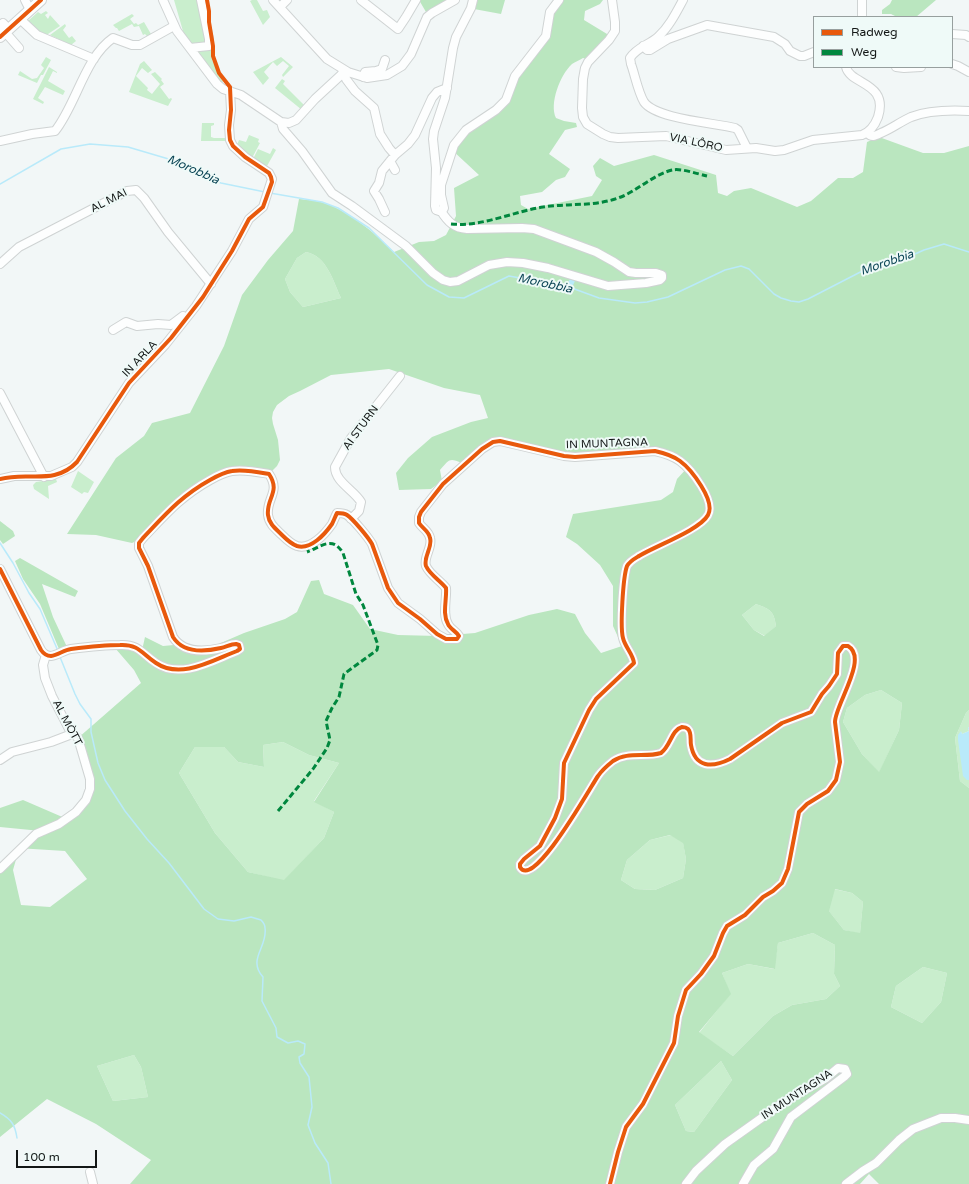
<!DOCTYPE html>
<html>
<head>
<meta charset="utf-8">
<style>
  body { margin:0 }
  #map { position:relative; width:969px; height:1184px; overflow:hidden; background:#f2f7f7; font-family:"Varela Round",sans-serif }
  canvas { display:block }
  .legend { position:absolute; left:813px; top:16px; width:140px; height:52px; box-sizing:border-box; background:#effaf8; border:1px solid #979f9e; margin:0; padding:5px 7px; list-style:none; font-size:12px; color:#131716 }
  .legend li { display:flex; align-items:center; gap:8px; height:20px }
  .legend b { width:20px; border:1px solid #979f9e }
  .scale { position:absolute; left:16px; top:1150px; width:81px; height:18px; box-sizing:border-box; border:2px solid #131716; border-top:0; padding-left:5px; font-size:12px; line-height:14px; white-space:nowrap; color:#131716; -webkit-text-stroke:3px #effaf8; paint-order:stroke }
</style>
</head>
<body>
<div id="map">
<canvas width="969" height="1184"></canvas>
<ul class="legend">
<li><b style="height:5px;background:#e8590c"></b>Radweg</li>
<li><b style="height:5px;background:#00873e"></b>Weg</li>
</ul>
<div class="scale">100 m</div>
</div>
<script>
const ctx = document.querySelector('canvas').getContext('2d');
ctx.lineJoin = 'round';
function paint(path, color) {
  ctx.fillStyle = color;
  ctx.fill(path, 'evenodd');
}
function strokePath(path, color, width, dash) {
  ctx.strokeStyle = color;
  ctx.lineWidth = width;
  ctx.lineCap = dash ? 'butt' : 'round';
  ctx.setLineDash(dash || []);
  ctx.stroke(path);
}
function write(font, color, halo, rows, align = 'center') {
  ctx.font = font + ' "Varela Round",sans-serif';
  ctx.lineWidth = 4;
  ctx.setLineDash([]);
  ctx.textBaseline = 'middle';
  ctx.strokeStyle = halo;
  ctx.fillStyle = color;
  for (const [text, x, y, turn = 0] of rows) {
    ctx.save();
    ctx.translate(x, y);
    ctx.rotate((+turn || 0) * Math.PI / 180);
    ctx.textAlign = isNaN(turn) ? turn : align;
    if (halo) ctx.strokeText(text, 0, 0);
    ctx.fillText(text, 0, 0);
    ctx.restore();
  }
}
paint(new Path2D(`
  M174 0H199L206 43 192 45 185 38Z
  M252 0H257L263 11 267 10 270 17 263 25 250 1Z
  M46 11 48 13 45 15 48 19 50 15 60 26 45 36 38 33 28 21 38 12 41 14Z
  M132 14 134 16 130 19 134 24 136 23 138 25 144 22 151 34 148 37 145 34 143 35 139 26 134 27 132 24 119 31 117 28H116L113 25Z
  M65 24 66 26 63 30 69 38 72 36 76 41 71 45 50 35Z
  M211 48 212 60 223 82 220 83 196 52 198 50Z
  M46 57 51 60 43 75H41L37 83 18 75 20 71 32 79 37 78 44 68 41 65Z
  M281 57 293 67 283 77 282 75 289 66 283 61 277 66 273 62 264 72 269 78 263 85 253 72Z
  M144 61 152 70 148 73 142 68 136 76 148 88 147 90 152 94 160 84 151 74 155 72 162 79 161 80 164 84 160 87 169 99 171 98 172 99 168 106 129 92 140 64Z
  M49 67 57 72V73L53 71 48 81 65 91 63 95 45 87 38 98 44 102 43 104 33 99Z
  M282 79 285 81 283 84 304 105 302 110 275 88Z
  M202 123H214V125L211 126V137L214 138H226V141H201Z
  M249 135 259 139 258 142 260 143 252 158 237 145 239 140 246 142Z
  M273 148 276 150 267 166 253 159 258 149 270 154Z
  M306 252C327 256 333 281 341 298L303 307 290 292 285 279 297 258Z
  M78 471 94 482 88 493 84 492 82 494 71 487Z
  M56 479 57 482 48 486 49 499 34 489 33 485 36 482Z
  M756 604C770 609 774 611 776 626L765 636 754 630 742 615Z
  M881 690 902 703 899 730 879 773 862 754 843 722 847 708 865 695Z
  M969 710V727L968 728 969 731 962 734 961 732 967 780H969V788L960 781 955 738 966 713Z
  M283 742 309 755 339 763 314 801 334 812 324 838 284 881 248 872 215 833 179 773 195 747H224L238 762 264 767 263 745Z
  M671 835 683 842 686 859 683 878 655 890 635 889 621 880 627 860 650 840Z
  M834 889 852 893 863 902 860 934 844 930 828 910Z
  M813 933 835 945 834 974 840 986 826 999 792 1005 773 1016 733 1056 699 1033 730 994 722 973 748 964 774 969 778 943Z
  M923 967 947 973 941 1002 922 1023 891 1007 896 986Z
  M134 1055 141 1067 148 1097 113 1101 97 1066Z
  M721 1061 732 1080 694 1132 686 1131 675 1105Z`), '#c9eecd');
paint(new Path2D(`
  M419 0H448L426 12Z
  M476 0H505L501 14 474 9Z
  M559 0H603L600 4 585 11 584 20 612 37 590 60 583 58C580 60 575 62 572 64 560 75 549 104 556 118L564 121 576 123 577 127 565 130 549 154 570 169 565 177 556 180 542 192 520 196 521 205 528 209 592 196 602 180 596 176 593 166 600 158 614 166 654 155 716 175 718 193 727 196 734 191 751 188 797 207 811 201 838 178H853L863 172 867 142 879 137 923 153H944L969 146V710L966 713 955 738 960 781 969 788V1184H879L869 1174 860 1184H130L151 1160 96 1124 47 1099 0 1137V864L19 849 13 870 21 905 50 907 87 879 65 851 17 848 41 831 0 827V808L23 800 67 819 89 793 78 738 141 683 134 670 115 648 128 647 145 653 143 646 145 637 163 646 174 645 200 652 244 633 285 619 297 612 311 581 319 580 324 594 353 605 370 629 398 635 438 636 475 633 529 615 557 609 575 614 585 633 601 653 622 646 613 626V586L600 565 577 544 566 537 573 514 661 500 673 492 677 479 687 468 665 453 575 457 500 441 462 463C449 458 450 459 440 470L442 481 431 489 399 490 396 473 408 458 432 437 471 422 488 418 480 395 444 388 389 369 331 375 300 391 289 396 277 405 273 412 272 418 273 424 278 440 280 460 277 466 269 474 233 470 195 488 143 538 132 543 96 535 67 534 116 458 144 436 152 423 190 413 224 346 242 295 268 260 293 231 299 199C307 200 316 200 324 203 351 212 373 232 394 252L419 242 434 241 446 235 456 216 454 188 479 175 452 150 454 145 496 110 513 80 537 49 549 18ZM306 252C327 256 333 281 341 298L303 307 290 292 285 279 297 258ZM756 604C770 609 774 611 776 626L764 636 754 630 742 615ZM881 690 902 703 899 730 879 772 862 754 843 722 847 708 865 695ZM283 742 309 755 339 763 314 802 334 812 324 838 284 880 248 872 215 833 179 773 195 747H224L238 762 264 767 263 745ZM670 835 683 843 686 859 683 878 655 890 635 889 621 880 627 860 650 840ZM835 889 852 893 863 902 860 933 844 930 829 911ZM813 933 835 945 834 974 840 986 826 999 792 1005 773 1016 733 1056 699 1032 731 994 722 973 748 964 775 969 778 943ZM923 967 947 973 941 1002 922 1023 891 1007 896 986ZM134 1055 141 1067 148 1097 113 1101 97 1066ZM721 1061 732 1080 694 1132 686 1131 675 1105Z
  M892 0H936L916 17H897L891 14H882V10L890 4Z
  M0 521 13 531 15 536 3 544 0 540Z
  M20 558 78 591 75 597 42 584 53 617 67 647 59 649 40 604 23 579 15 561Z`), '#bae6bf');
paint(new Path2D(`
  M969 727V780H967L963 776 958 740V735L961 731 962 734 969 731 968 728Z`), '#b9eafa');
strokePath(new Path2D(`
  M0 184 61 149 90 144 128 147 172 160 211 180 221 183 265 192
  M270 193 322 202 338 208 369 228 427 285 449 297 464 298 509 276 569 287 599 298 635 303 647 302 668 297 725 270 741 266 749 269 774 294 781 298 791 301 799 302 808 299 874 265 906 258 924 250 944 244 969 252
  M0 543 13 563 29 593 40 609 58 651
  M60 657 75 694 80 704 91 719V732L98 763 105 780 125 811 147 839 169 863 204 909 218 919 234 921 251 917 261 920C263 922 265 925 265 928 268 947 247 959 263 977L262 1001 276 1028 277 1037 288 1043 298 1041 305 1044 304 1054 299 1057 300 1063 309 1077 312 1107 308 1125 315 1143 328 1163 331 1184
  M0 1113C12 1120 15 1125 17 1138`), '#b9eafa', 1.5);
strokePath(new Path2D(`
  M569 287 572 281`), '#b9eafa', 5.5);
const minor = new Path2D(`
  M25 0 30 10
  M163 0 177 31 217 84 223 89 241 95 281 122 283 129 302 151 332 193 352 206 406 246 433 273 443 280 450 282 458 281 489 265 507 262 523 263 548 268 608 286 646 283 660 280 662 278V275L656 273H636L629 272 614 262 596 252 534 229 522 228 467 229C454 228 448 222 441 211
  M273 0 327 59 348 72 367 78 387 75 402 66 411 54 427 17 432 13 455 0
  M361 0 398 29 406 17 416 0
  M473 0 471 8 456 37 453 48 445 98 434 131 433 139 436 168 435 206 436 210 439 211 443 210 444 208 441 195V185L454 145 466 130 496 110 506 100 515 76 546 36 550 12 559 0
  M612 0 615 22V31L609 40 588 62 585 68 583 79 582 108 583 117 587 124 603 134 610 137 618 138 666 136 726 150 756 148 775 151 784 150 813 140 862 135C870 132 875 125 878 117 889 82 850 85 846 67
  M683 0C676 13 669 27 658 37 649 45 637 47 630 58L631 64C635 75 638 92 644 102 656 119 715 123 735 128L738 130 747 148
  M862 0V17
  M280 7 287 0
  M20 19 37 35 94 59
  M0 27 3 23 9 29
  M5 32 19 48
  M952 34 966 35 969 37
  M643 46 647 50H650L668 39 707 25 774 37 785 44 790 51 800 56H804L814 52
  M190 48 209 46V39L201 0
  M952 64 958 66 969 72
  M896 67 904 68 921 67
  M344 70 346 79 355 91 374 108 380 134 389 148 395 155
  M363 77 365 72 376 71 382 69 385 60
  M281 122 289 123 296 120 315 99 341 75 344 70
  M867 133C872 138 875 136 881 133 891 129 900 122 911 117 929 110 950 110 969 111
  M0 141 32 134 55 131C76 105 85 57 113 38L132 45H140L174 26
  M390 161 395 170
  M385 212 379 199 374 191 379 183 382 171 395 155 408 144 415 135 432 98 437 92 447 88
  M0 264 19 247 127 191 136 190 144 198 168 232 211 284
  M113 330 126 322 137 326 158 324 171 325 183 316
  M0 393 44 477
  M0 479 14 476H51L72 467 77 462 129 383 165 345 196 306 232 251 249 219 263 207 272 179 269 173 245 157 233 146 230 140 229 125 231 110 230 91
  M351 519 359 511 361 502C354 490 335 482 335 467L351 438 400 376
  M0 569 41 650C43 653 46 656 51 656 58 655 64 650 71 649 87 647 103 645 120 645 139 644 142 654 156 663 181 680 213 660 237 651L240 649 239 645 236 644C231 644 226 647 221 648 204 652 183 653 173 637L148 566 139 548V543L143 538C165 515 181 496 210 480 217 476 225 472 232 471 244 469 258 472 269 474 281 492 266 498 268 515 269 524 276 529 282 535 286 539 291 544 297 546 311 550 325 534 332 524 334 520 335 517 337 513 341 513 344 513 347 515 353 519 368 537 372 544L388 588 398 603 420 619 437 634 446 639H457L459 636C456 631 450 629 448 624 442 614 447 599 446 588 440 580 430 575 426 566 423 557 433 547 430 538 429 531 422 528 419 523V517L421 512 443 484 482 449 493 442 500 441 564 456 575 457 655 451C664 453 672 455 680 461 691 469 716 501 708 515 700 530 655 546 639 556 634 559 630 561 627 566 623 577 620 627 623 638 625 647 633 654 634 663L596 699 589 710 564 763 562 799 555 818 540 846 524 859 520 864V867C533 891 591 786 598 776 602 770 608 765 613 761 628 751 645 758 661 753 671 746 671 730 682 727 685 727 686 727 688 729 692 733 690 740 691 745 695 768 712 768 730 759L782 723 811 712 822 694 829 686 837 674 838 653 843 646H848C869 658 835 705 835 722L840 762 836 780 828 791 807 804 799 812 788 869 782 883 773 891 763 897 745 915 727 926 723 933 714 956 701 974 686 990 678 1016 674 1043 643 1104 626 1127 618 1152 610 1184
  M0 760 12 752 51 742 72 734
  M0 869 36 834 59 824 76 812 86 800 90 789V779L78 738 69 729 52 696 45 678 43 665 46 655
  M90 1172 93 1184
  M686 1184 696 1171 725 1144 784 1102 826 1078 838 1068 845 1069 847 1074 845 1076 791 1117 773 1149 754 1165 743 1184
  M846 1184 863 1171 876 1163 899 1140 913 1129 941 1118H955L969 1120`);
const major = new Path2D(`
  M0 37 41 0`);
strokePath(minor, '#cfd3d3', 10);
strokePath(major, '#cfd3d3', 12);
strokePath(minor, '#fdfefe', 8);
strokePath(major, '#fdfefe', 10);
strokePath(new Path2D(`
  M451 224C482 227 512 212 543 207 569 203 596 207 621 197 638 190 653 175 672 170 681 168 698 174 707 176
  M278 811 313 769 327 748 330 740 326 721 332 708 339 697 344 674 377 650 378 645 363 605 356 594 343 553C332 535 321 547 307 552`), '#00873e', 3, [6, 3]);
strokePath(new Path2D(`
  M0 37 41 0
  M0 479C28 471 54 486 77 462L129 383 171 338 203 297 232 251 249 219 263 207 272 182 271 177 269 173 245 157 233 146 230 140 229 130 231 110 230 87 219 73 213 56V46L209 22V11L207 0
  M0 569 41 650C43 653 46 656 51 656 58 655 64 650 71 649 87 647 103 645 120 645 139 644 142 654 156 663 181 680 213 660 237 651L240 649 239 645 236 644C231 644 226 647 221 648 204 652 183 653 173 637L148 566 139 548V543L143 538C165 515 181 496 210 480 217 476 225 472 232 471 244 469 258 472 269 474 281 492 266 498 268 515 269 524 276 529 282 535 286 539 291 544 297 546 311 550 325 534 332 524 334 520 335 517 337 513 341 513 344 513 347 515 353 519 368 537 372 544L388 588 398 603 420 619 437 634 446 639H457L459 636C456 631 450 629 448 624 442 614 447 599 446 588 440 580 430 575 426 566 423 557 433 547 430 538 429 531 422 528 419 523V517L421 512 443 484 482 449 493 442 500 441 564 456 575 457 655 451C664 453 672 455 680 461 691 469 716 501 708 515 700 530 655 546 639 556 634 559 630 561 627 566 623 577 620 627 623 638 625 647 633 654 634 663L596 699 589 710 564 763 562 799 555 818 540 846 524 859 520 864V867C533 891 591 786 598 776 602 770 608 765 613 761 628 751 645 758 661 753 671 746 671 730 682 727 685 727 686 727 688 729 692 733 690 740 691 745 695 768 712 768 730 759L782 723 811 712 822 694 829 686 837 674 838 653 843 646H848C869 658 835 705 835 722L840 762 836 780 828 791 807 804 799 812 788 869 782 883 773 891 763 897 745 915 727 926 723 933 714 956 701 974 686 990 678 1016 674 1043 643 1104 626 1127 618 1152 610 1184`), '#e8590c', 4);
write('11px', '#131716', '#effaf8', [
  ["VIA LÔRO",696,143,12],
  ["AL MAI",109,201,-27],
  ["IN ARLA",140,359,-47],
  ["AI STURN",361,428,-54],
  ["IN MUNTAGNA",607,444,-2],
  ["AL MÒTT",67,723,62],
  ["IN MUNTAGNA",797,1095,-33]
]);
write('italic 12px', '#0b4555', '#effaf8', [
  ["Morobbia",193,170,24],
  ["Morobbia",887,263,-19],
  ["Morobbia",545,284,12]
]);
</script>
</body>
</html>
